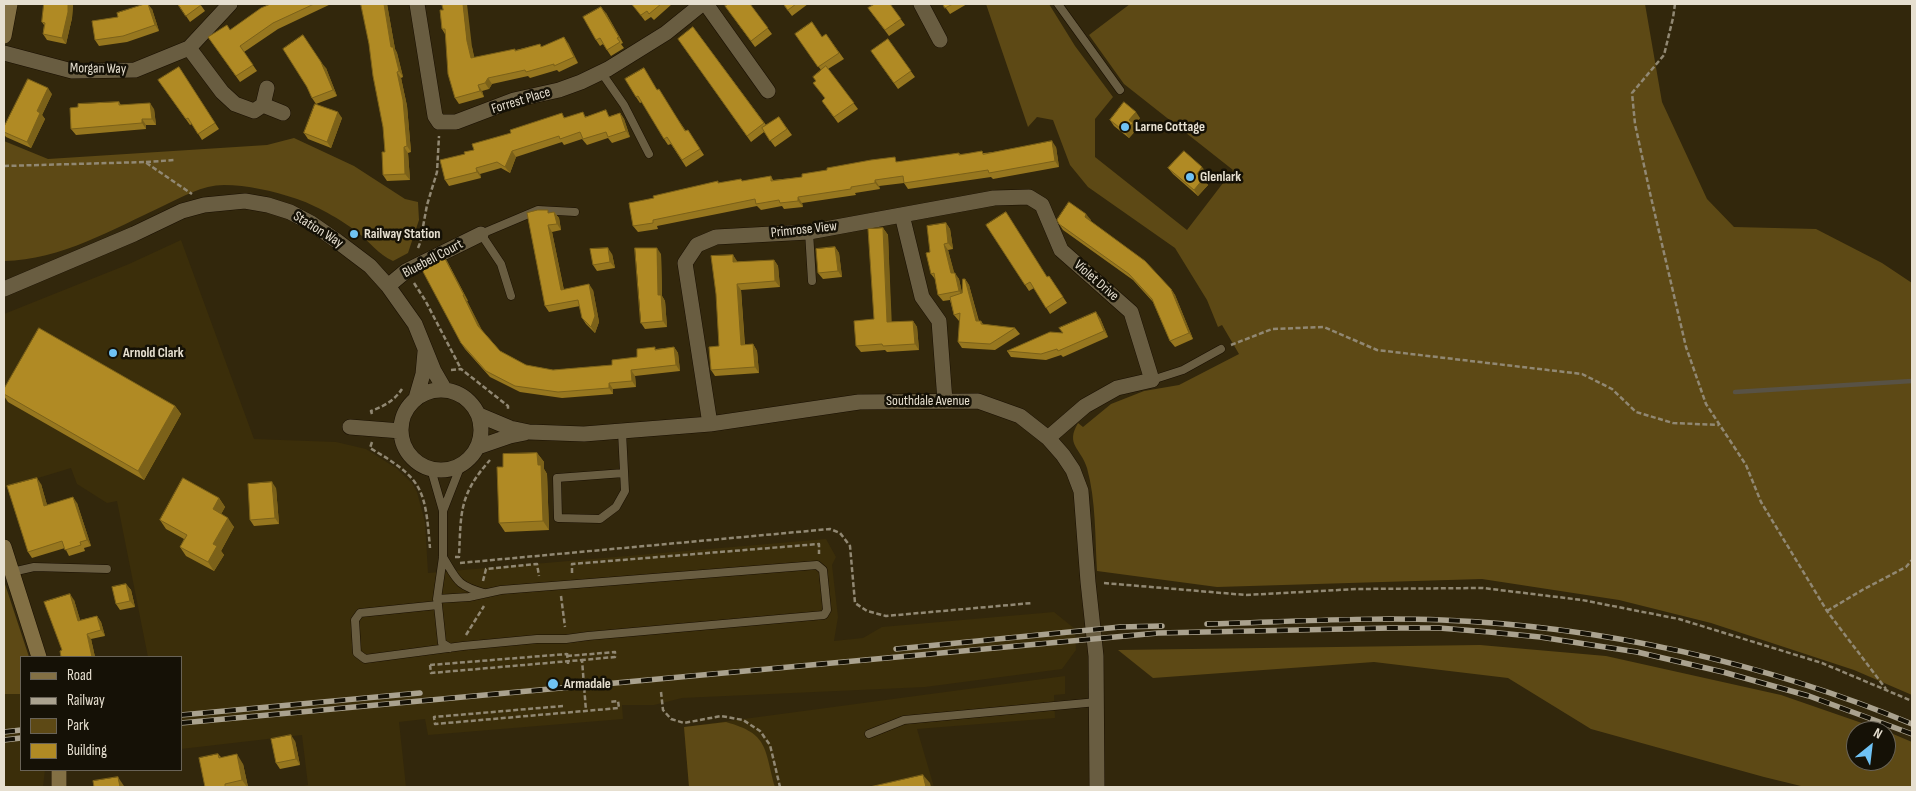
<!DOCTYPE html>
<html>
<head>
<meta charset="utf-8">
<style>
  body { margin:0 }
  #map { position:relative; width:1916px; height:791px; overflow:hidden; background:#32270c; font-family:"Sofia Sans Condensed",sans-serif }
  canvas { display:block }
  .frame { position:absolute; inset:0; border:5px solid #e6dfd0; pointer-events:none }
  .legend { position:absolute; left:20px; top:656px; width:162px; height:115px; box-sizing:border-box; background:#151106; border:1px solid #696357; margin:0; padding:6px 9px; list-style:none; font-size:15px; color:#e6dfd0 }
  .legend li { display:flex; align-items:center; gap:10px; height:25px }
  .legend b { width:25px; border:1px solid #696357 }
  .north { position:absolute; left:1846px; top:721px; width:50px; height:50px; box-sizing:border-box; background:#151106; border:1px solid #696357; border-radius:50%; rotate:29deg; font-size:14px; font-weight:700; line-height:20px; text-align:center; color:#e6dfd0 }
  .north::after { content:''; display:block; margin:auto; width:18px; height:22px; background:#6fc2f4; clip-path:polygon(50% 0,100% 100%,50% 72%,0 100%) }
</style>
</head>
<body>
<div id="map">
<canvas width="1916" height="791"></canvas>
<div class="frame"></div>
<ul class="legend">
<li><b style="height:6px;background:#837044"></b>Road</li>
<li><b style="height:6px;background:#aaa28f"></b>Railway</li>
<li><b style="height:14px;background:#5d4915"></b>Park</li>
<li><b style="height:14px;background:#b08a24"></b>Building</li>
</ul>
<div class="north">N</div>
</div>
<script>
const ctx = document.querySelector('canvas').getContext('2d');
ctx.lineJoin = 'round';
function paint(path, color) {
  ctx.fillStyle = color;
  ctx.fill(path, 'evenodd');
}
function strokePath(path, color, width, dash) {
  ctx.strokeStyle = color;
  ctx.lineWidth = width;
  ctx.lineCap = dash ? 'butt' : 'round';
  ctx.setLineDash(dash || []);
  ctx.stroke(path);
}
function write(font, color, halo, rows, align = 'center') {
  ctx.font = font + ' "Sofia Sans Condensed",sans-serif';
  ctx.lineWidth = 5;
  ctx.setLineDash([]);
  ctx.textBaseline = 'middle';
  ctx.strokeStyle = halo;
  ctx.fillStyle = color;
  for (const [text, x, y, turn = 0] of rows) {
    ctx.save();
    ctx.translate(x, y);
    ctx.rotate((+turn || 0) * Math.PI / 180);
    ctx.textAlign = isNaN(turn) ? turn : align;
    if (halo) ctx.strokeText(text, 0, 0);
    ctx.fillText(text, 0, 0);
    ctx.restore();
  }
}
paint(new Path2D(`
  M181 240 254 439 336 442 366 449 396 468 412 483 417 492 425 522 428 573 826 539 836 557 832 565 838 617 834 641 863 638 882 627 1054 612 1075 629 1076 650 1062 669 925 687 682 698 654 705H622L623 719 428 735 425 719 399 722 406 787H297L308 785 302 735 181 749V657H148L117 501 107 503 77 484 71 468 5 488 4 481V314L129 264Z
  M1065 676V694L1054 695 1055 718 917 729 934 787H689L684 727Z
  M4 694H21V770H45L43 787H4Z`), '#3b2e0a');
paint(new Path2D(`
  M986 4H1049L1075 46 1113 97 1095 119V157L1187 230 1233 170 1124 84 1089 35 1130 4H1645L1662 102 1707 199 1734 227 1816 229 1882 263 1912 283V695L1854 670 1711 623 1619 600 1482 579 1217 587 1097 571C1095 538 1096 500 1087 468 1081 448 1065 445 1078 423L1083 427 1111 404 1144 391 1179 385 1239 354 1222 325 1218 327 1207 300 1175 248 1088 187 1070 165 1053 120 1037 117 1028 127Z
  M294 138 354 166 405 199 418 202 419 220 408 253 393 261C378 254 370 242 357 232 342 220 314 204 294 198 273 191 247 185 224 185 202 185 182 197 163 206 113 229 61 260 4 261V141L48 159 267 145Z
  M4 581 29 657H21V694H4Z
  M1480 645 1606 656 1781 695 1885 731H1856V761H1886V731L1912 742V787H1805L1764 777 1591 729 1508 678 1374 662 1153 678 1118 650Z
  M726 722C769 734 764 748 775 787H689L684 727Z`), '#5d4915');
strokePath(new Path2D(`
  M1735 392 1912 381`), '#585245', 4.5);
const lane = new Path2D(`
  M1058 4 1120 90
  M601 72 624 105 649 154
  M809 232 812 281
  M511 296 501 264 481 234 538 210 575 212
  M1152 380 1183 370 1221 349
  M622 432 625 491 616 507 600 519 558 518 557 478 624 473
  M431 469 443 511V557L437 599 438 605 360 613 355 620 357 653 365 659 463 646 537 639H566L588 636 824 615 827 610 823 570 817 565 501 590 469 597 437 599
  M443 511 461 465
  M443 557C457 580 456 585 484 593
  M12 572 34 567 107 569
  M438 605 442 643 450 648
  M869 734 904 720 1097 702`);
const street = new Path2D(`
  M417 4 435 116 439 122H456L514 100 559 90 581 82 608 69 666 33 702 4
  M706 4 768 91
  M921 4 940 40
  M189 48 222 92 235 104 254 111 263 105 267 88
  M4 53 72 71 135 70 189 48 230 4
  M263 105 283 113
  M902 215 922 297 939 321 945 401
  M388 286 406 271 481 234
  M4 289 134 234 182 211 204 205 245 201 268 205 290 212 311 223 337 241 370 266 388 286 415 324 434 371 445 390
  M401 430a40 40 0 1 1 80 0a40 40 0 1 1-80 0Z
  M416 398 423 374 425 352
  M479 415 510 428 529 432 584 434 710 424 859 402 978 401 1020 416 1048 438 1063 455 1073 470 1081 491 1088 582 1096 656 1097 787
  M710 424 685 263 697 245 716 237 809 232 994 198 1029 197 1042 205 1061 250 1131 312 1152 380 1117 388 1085 406 1048 438
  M350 427 401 431
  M478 447 510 436 525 433`);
const secondary = new Path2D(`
  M4 36 10 4
  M4 547 39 657
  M59 787V770`);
strokePath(lane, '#190f00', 9);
strokePath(street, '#190f00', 16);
strokePath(secondary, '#190f00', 16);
strokePath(new Path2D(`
  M1675 4 1673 18 1664 55 1632 93 1635 124 1650 193 1686 347 1706 404 1746 465 1761 502 1827 611 1886 689
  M146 162 175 160
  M4 166 145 162 192 194
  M418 248 420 243 427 205 437 172 439 136
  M414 283 425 300 461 369
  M1231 345 1272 329 1324 327 1377 350 1582 374 1612 389 1636 412 1673 423 1719 425
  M451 370 461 369 508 406V411
  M372 414 371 411C384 406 394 401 402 389
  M372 442 370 448C423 479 425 488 430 548
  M455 557H459C461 512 459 495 490 460
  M460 563 830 529 840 533 850 546 855 603 867 611 886 616 1032 603
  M572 573V564L819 544V554
  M483 581 486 569 537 564 539 576
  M1104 583 1246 595 1357 589 1483 588 1582 600 1679 619 1822 663 1912 701
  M561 596 565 627
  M1827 611 1864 589 1906 567 1912 560
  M466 635 484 606
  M567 653 568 664
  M567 656 615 652V657L582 660
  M430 665 567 654
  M661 692 663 710 671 719 684 723 721 716 743 720 760 731 770 745 780 787
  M563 706 434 717 435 724 619 708 618 701 609 702`), '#918873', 2.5, [5, 2.5]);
strokePath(lane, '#695d41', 8);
strokePath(street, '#695d41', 15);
strokePath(secondary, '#837044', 15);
const rail = new Path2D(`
  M1207 624C1285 622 1364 617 1442 620 1600 626 1766 663 1912 724
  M896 649 1120 627 1162 626
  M181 715 420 693
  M181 723 1158 633 1390 628H1439L1489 632 1540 637 1637 652 1723 672 1809 696 1912 734
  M4 732 21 730
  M4 740 21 738`);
strokePath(rail, '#aaa28f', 5.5);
strokePath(rail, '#151106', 4, [11]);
strokePath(new Path2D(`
  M430 665 431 673 582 660 586 711`), '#918873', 2.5, [5, 2.5]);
paint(new Path2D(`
  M44 4H73L72 18 66 44 47 40 43 34 44 25 42 22Z
  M200 4 205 11 190 22 186 16Z
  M271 4H331L278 29 244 52 257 71 240 82 208 37 230 30Z
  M361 4H387L395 49 397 53 403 77 401 78 407 106 411 152 408 153 410 180 387 181 383 175 385 152 383 127 369 44Z
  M632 4H672L654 20 651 17 645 21Z
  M750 4 772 34 755 47 725 6Z
  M783 4H808L792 16Z
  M890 4 905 25 889 36 868 8Z
  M943 4H967L950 14Z
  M152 9 159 31 127 42 99 46 95 40 118 17Z
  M440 10 472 47 474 58 516 50 540 44 542 47 568 43 578 63 559 72 557 70 530 78 528 76 492 84 489 89 482 91 484 97 459 104 455 98 445 34 442 29Z
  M606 13 623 43 621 44 624 48 611 56 603 44 600 46 596 40Z
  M693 27 766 125 779 117 792 135 775 147 764 132 751 142 678 39Z
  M795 34 822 37 826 34 844 59 828 69 858 109 838 123 822 101 825 99 816 81 821 70Z
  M888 39 915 77 898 89 871 51Z
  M179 67 219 129 202 140 192 124 190 125 158 80Z
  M326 68 337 96 316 104 342 118 331 148 308 139 304 133 316 104 312 98 307 87Z
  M644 68 657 90 686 131 688 130 704 155 686 167 671 144 668 145 664 139 642 102 640 103 636 97Z
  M52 94 42 115 45 119 31 148 6 137 4 134V127Z
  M119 102 121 105 154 109 156 125H146V129L76 135 71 129 78 107Z
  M620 113 624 119 630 137 612 143 608 138 587 145 582 139 564 145 562 142 516 157 510 173 501 168 480 174 481 178 449 186 445 180 465 154 474 150 565 117 610 116Z
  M1140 118 1134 125 1137 129 1129 138 1114 126 1110 120Z
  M1056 147 1059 167 993 179 991 177 908 189 904 183 879 186 880 189 855 193 856 195 802 203 803 207 784 209 782 206 761 210 757 206 657 226 658 229 638 232 633 226 654 198 719 183 743 181 771 176 773 180 802 177 959 153 960 154 984 153Z
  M1168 168 1207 173 1202 178 1208 185 1198 196 1173 174Z
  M554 212 559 218 561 230 552 232 564 290H593L599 322 595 333 586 324 582 318 580 306 549 312 545 306 527 213H550Z
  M1091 220 1090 221 1171 289 1175 295 1193 339 1175 347 1170 341 1153 302 1133 280 1063 230 1059 224Z
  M946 223 950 229 953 249 948 250 954 273 959 279 962 293 965 279 969 285 979 321H981L983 324 1015 328 1020 334 995 350 962 348 958 342 960 321H959L954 315 950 300 943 301 938 295 935 279 931 274 930 252Z
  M986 225 1047 277 1049 276 1067 303 1050 314 1034 288 1029 291Z
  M883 228 888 235 891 322 913 321 917 327 919 350 887 352 885 350 861 352 856 346 874 319Z
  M835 247 839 253 842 277 823 279 818 273Z
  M612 254 615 268 597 271 593 265Z
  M661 254 662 296 665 301 667 327 645 329 641 323Z
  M443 255 447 261 468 301H467L481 329 500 351 526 365 553 370 612 365 637 357 656 349 674 347 678 353 680 371 635 376 636 387 613 389V394L562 398 520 392 490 377 465 349 461 343Z
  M733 255 737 262 774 260 778 266 780 287 741 290 745 345 753 344 757 351 759 373 715 376 711 370 719 346Z
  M1100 318 1108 337 1063 357 1061 355 1046 360 1011 357 1007 351 1063 333Z
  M4 389 175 406 181 414 144 480 8 402 4 396Z
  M537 453 544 462V469L547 474 549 530 505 532 499 523 503 467Z
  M41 484 47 505 77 503 91 546 84 548 85 551 69 556 65 548 32 558 28 552Z
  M276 488 279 524 254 526 250 520Z
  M219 498 225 507 221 514 234 527 221 551 224 555 214 571 186 556 180 547 184 539 166 529 160 520Z
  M126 584 131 590 135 607 120 610 116 604Z
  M74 600 80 620 97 616 101 622 105 636 91 639 95 657H61L62 650Z
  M295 741 300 765 280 769 276 763Z
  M218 754 221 757 243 764 248 787H205Z`), '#97771f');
paint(new Path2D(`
  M68 4H73L72 18 66 44 62 38Z
  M148 4 152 9 159 31 155 25Z
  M384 4H387L395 49 397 53 403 77 399 71 391 47Z
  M463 4H467L472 47 476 64 471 58 467 41Z
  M601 7 606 13 623 43 619 37Z
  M564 37 568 43 578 63 574 57Z
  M321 62 326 68 337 96 333 90Z
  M397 72 401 78 407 106 411 152 407 146Z
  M488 78 492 84 489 89 485 83Z
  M478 85 482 91 484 97 480 91Z
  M48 88 52 94 42 115 45 119 31 148 27 142 37 111Z
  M150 103 154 109 156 125 152 119Z
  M338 112 342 118 331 148 327 142Z
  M1136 112 1140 118 1134 125 1137 129 1129 138 1125 132 1129 120Z
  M620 113 624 119 630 137 626 131Z
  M142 119 146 125V129L142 123Z
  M1052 141 1056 147 1059 167 1055 161Z
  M404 147 408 153 410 180 405 174Z
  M512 151 516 157 510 173 505 167Z
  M1202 167 1207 173 1201 180 1197 174Z
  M476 168 480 174 481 178 477 172Z
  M1203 179 1208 185 1198 196 1194 190Z
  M875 180 879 186 880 189 875 183Z
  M798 197 802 203 803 207 798 201Z
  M554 212 559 218 561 230 557 224Z
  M1086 214 1091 220 1089 223 1085 217Z
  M946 223 950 229 953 249 948 243Z
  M548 225 552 232 565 296 561 290Z
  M883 228 888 235 892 328 887 322Z
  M944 244 948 250 956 279 951 273Z
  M835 247 839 253 842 277 838 271Z
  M608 248 612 254 615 268 610 262Z
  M657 248 661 254 662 296 665 301 667 327 663 321 658 295Z
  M443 255 447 261 468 301 464 295Z
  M733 255 737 261 738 268 733 262Z
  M774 260 778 266 780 287 775 281Z
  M955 273 959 279 963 297 959 291Z
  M965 279 969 285 980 327 976 321Z
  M589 284 593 290 599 322 595 333 591 327Z
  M737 284 741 290 745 351 741 345Z
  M1171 289 1175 295 1193 339 1189 333Z
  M463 295 467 301 483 332 478 326Z
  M1096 312 1100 318 1108 337 1104 331Z
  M913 321 917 327 919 350 915 344Z
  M753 344 757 351 759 373 755 367Z
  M674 347 678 353 680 371 676 365Z
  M631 370 635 376 636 387 632 381Z
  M609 383 613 389V394L609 388Z
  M175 406 181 414 144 480 138 471Z
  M537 453 544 462V469L547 474 549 530 543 521Z
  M37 478 41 484 49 512 44 506Z
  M272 482 276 488 279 524 275 518Z
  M73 497 77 503 91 546 87 540Z
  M219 498 225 507 219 518 213 509Z
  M228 518 234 527 221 551 224 555 214 571 208 562 213 544Z
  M126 584 131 590 135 607 130 601Z
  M70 594 74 600 82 626 78 621Z
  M97 616 101 622 105 636 101 630Z
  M87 634 91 639 95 657H92Z
  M291 735 295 741 300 765 296 759Z
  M237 754 243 764 248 787H247L242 780Z
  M923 775 930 783 931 787H926Z
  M118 777 124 786V787H120Z`), '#7b6119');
const building = new Path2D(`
  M44 4H68V12L62 38 43 34 45 23 42 22Z
  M145 4H148L155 25 123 36 95 40 92 21 118 17 117 13Z
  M178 4H200L201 5 186 16Z
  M271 4H314L273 23 240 46 253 65 236 76 208 37 227 25 230 30 261 8Z
  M361 4H384L391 47H393L399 71 397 72 403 100 407 146 404 147 405 174 383 175 382 152H385L383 127 373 76 369 44Z
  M442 4H463L467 41 471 58 515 49V51L540 44 541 47 564 37 574 57 554 66V64L526 72 525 70 488 78 485 83 478 85 480 91 455 98 448 74 445 29H442L440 10H443Z
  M632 4H661L649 14 647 11 641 15Z
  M729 4H750L768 28 751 41 725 6Z
  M784 4H796L788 10Z
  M875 4H890L901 19 885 30 868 8Z
  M943 4H953L945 8Z
  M601 7 619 37 617 38 620 42 607 50 600 38 596 40 583 17Z
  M812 22 822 37 826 34 839 53 818 67 795 34Z
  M693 27 764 123 747 136 678 39Z
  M303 35 321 62 333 90 312 98 307 87 283 49Z
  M888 39 911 71 894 83 871 51Z
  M826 66 854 103 834 117 822 101 825 98 813 83 816 81 813 77Z
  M179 67 215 123 198 134 188 118 186 119 158 80Z
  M644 68 657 90 659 89 685 131 688 130 700 149 682 160 667 137 664 139 638 96 636 97 625 79Z
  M28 79 48 88 37 111 40 113 27 142 4 132V127Z
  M119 102V105L150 103 152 119H142V123L71 129 70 108 78 107V104Z
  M1124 102 1136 112 1129 120 1133 123 1125 132 1110 120Z
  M315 104 338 112 327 142 304 133Z
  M606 110 609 117 620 113 626 131 608 137 606 132 583 139 580 132 560 139 559 136 512 151 505 167 497 162 476 168 477 172 445 180 440 160 465 154 464 152 474 150 472 144 511 133 510 130 562 113 564 118 583 112 585 117Z
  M779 117 787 129 770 141 762 128Z
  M1052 141 1055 161 989 173 988 170 904 183 903 176 875 180V183L851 187V189L798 197V201L780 203 779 200 756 204 755 199 653 220V223L633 226 629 203 654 198 653 196 718 181V183L741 179 742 181 771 176V181L802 177V174L827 170V168L871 160 895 157 896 162 959 153V155L982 151 983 154Z
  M1184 151 1202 167 1197 174 1203 179 1194 190 1168 168Z
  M1069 202 1086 214 1085 217 1145 261 1171 289 1189 333 1170 341 1152 299 1129 274 1059 224 1057 220Z
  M538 210H548V213L554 212 557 224 548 225 561 290 589 284 595 316 591 327 582 318 578 300 545 306 527 213Z
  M1006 212 1047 277 1049 276 1063 297 1046 308 1030 282 1025 285 986 225Z
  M946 223 948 243 944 244 951 273H955L959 291 938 295 934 273 931 274 926 253 930 252 927 226Z
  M883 228 887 322 913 321 915 344 883 346 882 344 856 346 854 321 874 319 868 229Z
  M835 247 838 271 818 273 816 249Z
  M608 248 610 262 593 265 590 249Z
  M635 248H657L658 295H661L663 321 641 323Z
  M443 255 464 295H463L478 326 500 351 526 365 553 370 612 365V360L637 357V349L655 347V350L674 347 676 365 631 370 632 381 609 383V388L558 392 515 386 486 371 461 343 420 266Z
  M733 255V262L774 260 775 281 737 284 741 345 753 344 755 367 711 370 709 347 719 346 716 294 711 256Z
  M963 279H965L976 321H981V324L1015 328 990 344 958 342 960 313 954 315 950 297 962 293Z
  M1096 312 1104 331 1058 351 1057 349 1041 354 1007 351 1050 332 1063 333 1059 328Z
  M39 328 175 406 138 471 4 394V389Z
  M537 453 538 465H541L543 521 499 523 497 467H503V454Z
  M37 478 44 506 73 497 87 540 80 542 81 545 65 550 62 541 28 552 7 486Z
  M183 478 219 498 213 509 228 518 213 544 217 546 208 562 180 547 187 535 160 520Z
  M272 482 275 518 250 520 248 484Z
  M126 584 130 601 116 604 112 587Z
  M70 594 78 621 97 616 101 630 87 634 92 657H61L60 651 62 650 44 602Z
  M291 735 296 759 276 763 271 739Z
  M218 754 219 758 237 754 242 780 225 784V787H205L199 758Z
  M923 775 926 787H870Z
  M118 777 120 787H94L93 781Z`);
paint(building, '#b08a24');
strokePath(building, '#7b6119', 1);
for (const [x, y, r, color] of [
  [1125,127,5,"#6fc2f4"],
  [1190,177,5,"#6fc2f4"],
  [354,234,5,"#6fc2f4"],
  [113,353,5,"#6fc2f4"],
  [553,684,6,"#6fc2f4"]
]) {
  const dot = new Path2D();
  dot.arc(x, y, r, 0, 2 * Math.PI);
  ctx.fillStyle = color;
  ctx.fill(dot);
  strokePath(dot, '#151106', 2);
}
write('14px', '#e6dfd0', '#151106', [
  ["Morgan Way",98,69,1],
  ["Forrest Place",521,101,-17],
  ["Station Way",318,230,32],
  ["Primrose View",804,230,-6],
  ["Bluebell Court",433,259,-28],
  ["Violet Drive",1096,281,41],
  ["Southdale Avenue",928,401]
]);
write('bold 14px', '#e6dfd0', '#151106', [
  ["Larne Cottage",1135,127],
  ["Glenlark",1200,177],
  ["Railway Station",364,234],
  ["Arnold Clark",123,353],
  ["Armadale",564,684]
], 'left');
</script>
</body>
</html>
